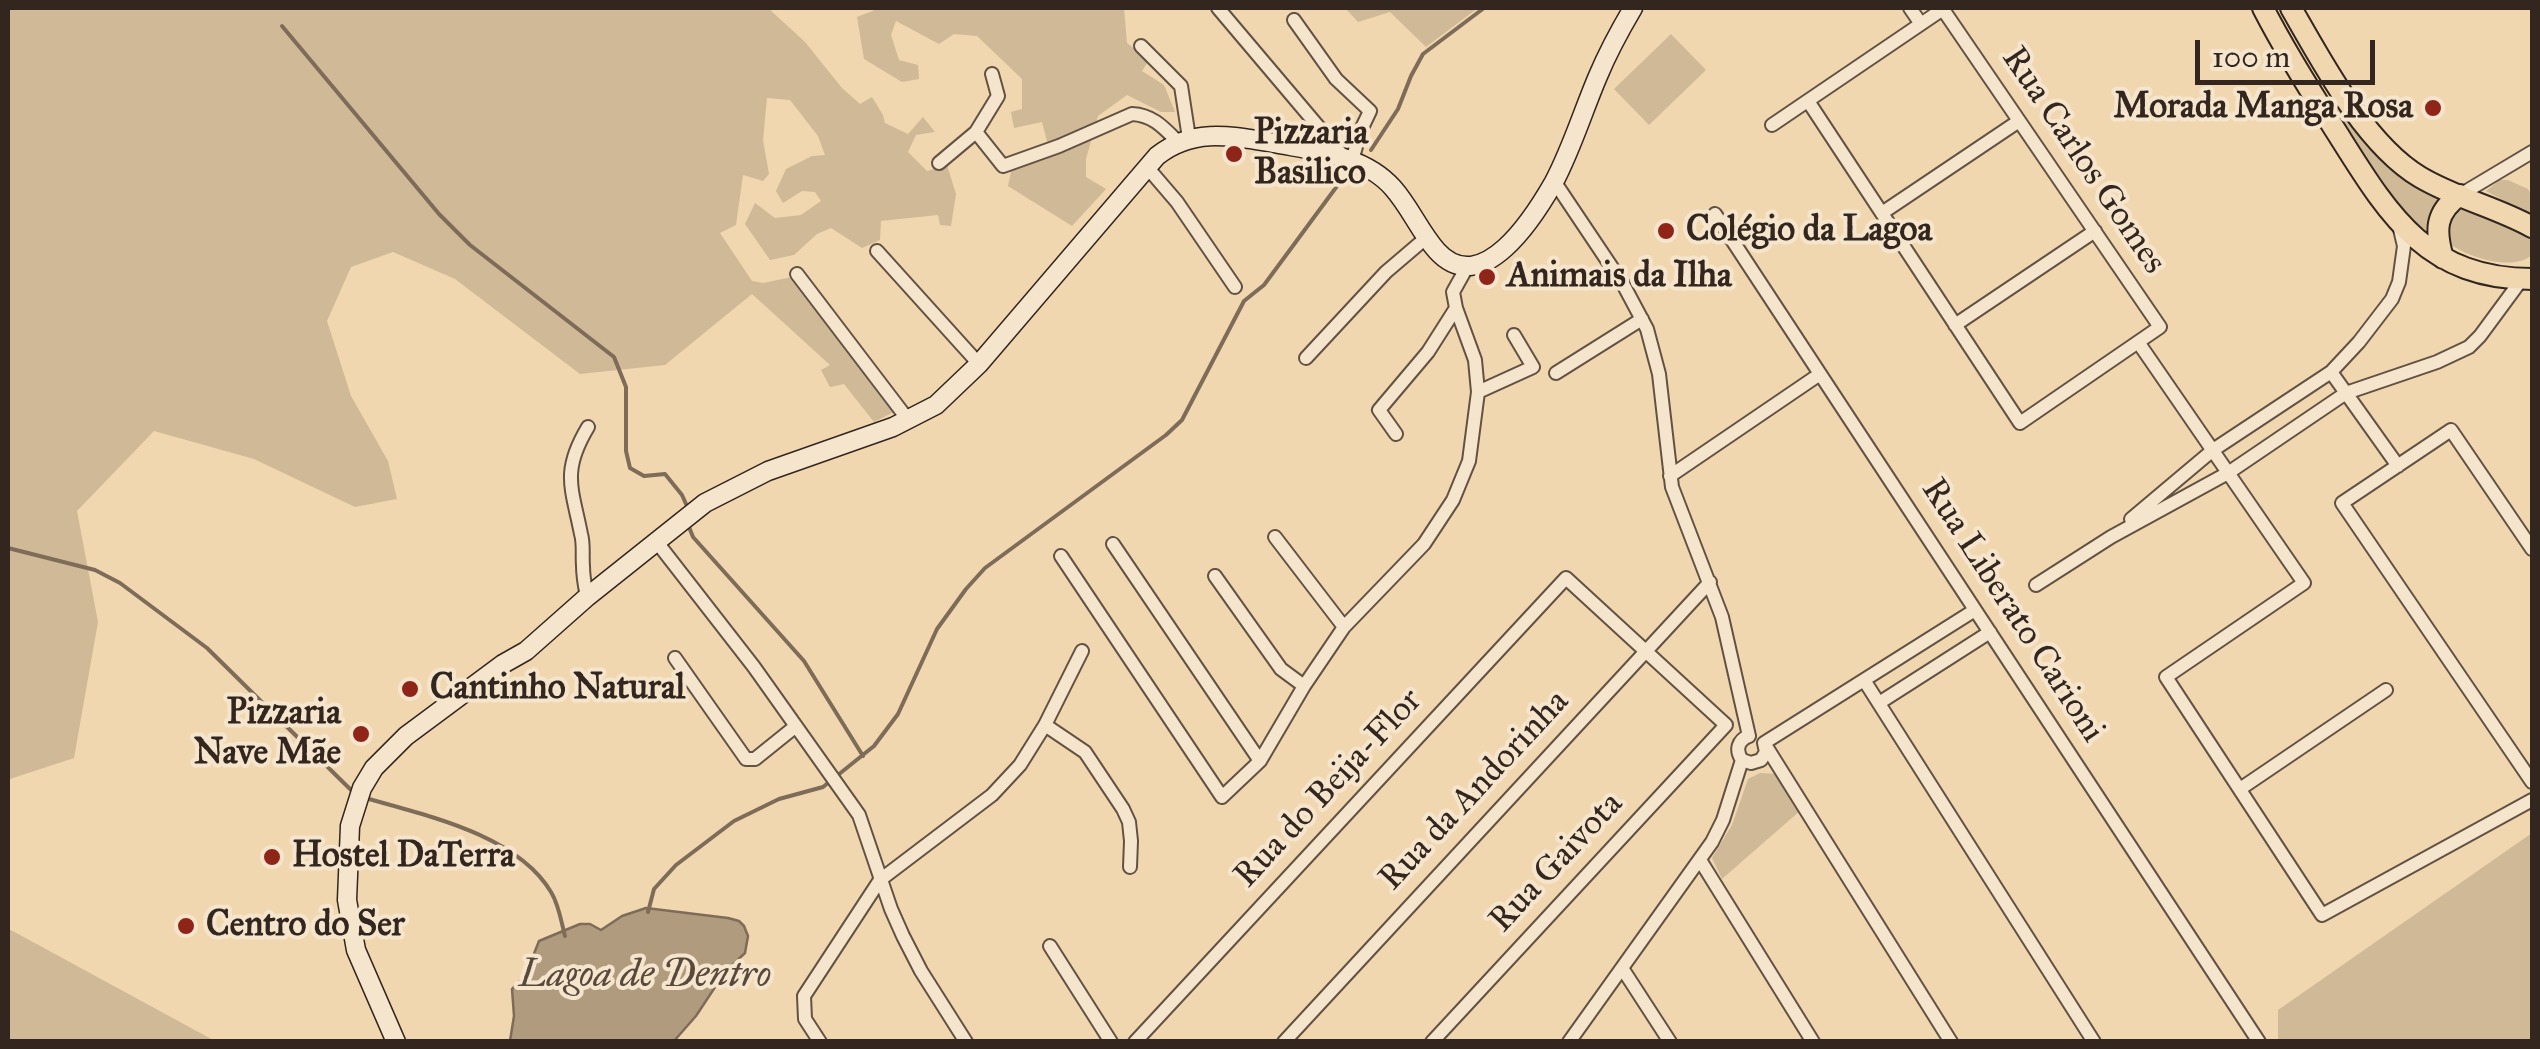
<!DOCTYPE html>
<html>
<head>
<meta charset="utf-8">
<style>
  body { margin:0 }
  #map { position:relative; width:2540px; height:1049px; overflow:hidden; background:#f0d7b0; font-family:"IM FELL Great Primer",serif }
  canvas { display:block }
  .frame { position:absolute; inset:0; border:10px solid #33261f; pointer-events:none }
  .scale { position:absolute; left:2195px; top:40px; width:180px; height:45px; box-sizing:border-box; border:5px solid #33261f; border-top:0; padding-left:12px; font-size:30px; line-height:35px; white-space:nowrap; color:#33261f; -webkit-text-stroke:8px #f5e5cc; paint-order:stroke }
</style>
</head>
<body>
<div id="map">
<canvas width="2540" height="1049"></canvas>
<div class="frame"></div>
<div class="scale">100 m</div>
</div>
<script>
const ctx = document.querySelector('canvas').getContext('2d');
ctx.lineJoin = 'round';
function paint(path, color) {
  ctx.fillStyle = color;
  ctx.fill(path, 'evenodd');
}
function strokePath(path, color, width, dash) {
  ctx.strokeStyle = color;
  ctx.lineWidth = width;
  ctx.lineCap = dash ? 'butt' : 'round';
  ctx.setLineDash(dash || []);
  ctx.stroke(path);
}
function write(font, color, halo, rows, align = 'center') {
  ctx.font = font + ' "IM FELL Great Primer",serif';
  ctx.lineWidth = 8;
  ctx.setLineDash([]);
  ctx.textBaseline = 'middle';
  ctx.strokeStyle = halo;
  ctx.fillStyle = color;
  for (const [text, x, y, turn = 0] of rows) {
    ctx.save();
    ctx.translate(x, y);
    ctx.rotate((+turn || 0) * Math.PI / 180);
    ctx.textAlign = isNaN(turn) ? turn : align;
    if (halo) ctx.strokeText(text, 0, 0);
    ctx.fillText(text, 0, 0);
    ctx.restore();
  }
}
paint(new Path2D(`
  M8 8H768L805 42 842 88 860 104 872 97 883 115 885 123 908 134 923 117 935 132 916 135 908 152 927 171 947 165 956 194 951 226 940 225 938 215 881 221 880 240 862 248 831 228 817 234 794 255 770 260 745 224 755 203 775 218 801 215 821 201 815 192 802 191 783 203 776 191 786 169 812 156 825 155 818 136 790 100 767 98 763 140 769 174 763 181 743 175 736 225 720 233 752 281 763 283 792 277 896 411 874 422 844 384 830 387 821 370 830 365 752 294 665 365 580 374 455 279 393 252 351 267 327 321 351 396 388 461 397 499 355 507 254 459 154 431 77 511 98 622 74 758 10 779 8 795Z
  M880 8H1124L1127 43 1149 60 1142 71 1164 85 1175 112H1161L1127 95 1098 116 1086 159V177L1106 189 1072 226 1008 186 1014 157 1048 145 1042 122 1014 128 1011 112 1022 109V79L977 36 954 34 939 44 896 21 891 35 899 60 918 65 919 79 902 82 864 59 857 17Z
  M1345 8H1478L1426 47 1390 12 1358 22Z
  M1671 34 1706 70 1649 125 1614 89Z
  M2331 99 2335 102 2376 153 2441 197 2442 201C2432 212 2427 220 2426 235L2423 234 2388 197 2328 100Z
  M2500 180H2508L2528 189 2532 196V216L2486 191Z
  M2458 210H2475L2532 235V255C2512 272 2465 257 2446 241V220Z
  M1760 773 1777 774 1801 810 1722 879 1712 858 1732 825 1748 779Z
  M2532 833V1041H2278V1010Z
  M8 922 9 929 215 1041H8Z`), '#d0b997');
const water = new Path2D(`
  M646 908 728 918 739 921 744 926 748 936 745 953 725 972 696 1016 674 1041H510L514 1016 512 989 526 974 539 941 580 924H590L601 930 622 916Z`);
paint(water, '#b09b7f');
strokePath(water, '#7e6c59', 2.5);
strokePath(new Path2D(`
  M282 26 439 214 470 245 614 357 626 387V451L630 468 644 476 665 474 682 495 686 504
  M1371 150 1398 109 1411 76 1423 54 1484 8
  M689 527 693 537 804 661 863 756
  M8 548 95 570 120 583 207 648 351 790
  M369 799C428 816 517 835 551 892 559 905 561 921 565 936
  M648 912 654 889 676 865 734 821 779 799 823 787 874 746 898 714 937 629 966 589 985 568 1166 435 1182 420 1244 301 1264 285 1343 178`), '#7e6c59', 4);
const street = new Path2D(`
  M1218 8 1344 157
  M1910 8 1921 24
  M1294 20 1336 79 1370 111 1360 132 1352 161
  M1141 46 1181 86 1189 138
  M992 74 998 96 976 132 1003 166 1059 146 1132 114C1153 115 1164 128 1178 142
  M1808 101 2020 423 2160 327 1942 8
  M1772 125 1943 9
  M939 163 976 132
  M1147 167 1177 202 1235 287
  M1554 181 1623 284 1647 329 1659 374 1672 487 1722 617 1749 736
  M2460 195 2532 152
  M1882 213 2019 121
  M1715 214 2259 1042
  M877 251 979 364
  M797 274 909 421
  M1955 325 2095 231
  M2138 342 2304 583 2166 677 2322 915 2532 800
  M1306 358 1386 272 1427 237
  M2331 372 2398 466
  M1556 373 1642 319
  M1478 392 1533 367 1514 335
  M1396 434 1379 410 1428 352 1456 308
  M1670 476 1820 374
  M2131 519 2213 450 2331 372 2359 342 2392 299 2399 282 2404 246 2399 225
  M1275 537 1344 627
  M656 541 754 667 859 815 891 909 903 936 921 971 966 1042
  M1113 544 1260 761
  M2532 549 2451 430 2342 503 2532 782
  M1061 556 1222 797 1260 761 1304 686 1344 627 1424 544 1453 500 1469 461 1478 392 1475 360 1456 308 1453 292 1467 267
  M1215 576 1281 669 1304 686
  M2036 585 2111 537 2228 473 2346 393 2437 362 2469 347 2480 336 2522 279
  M587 597C585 587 583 576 583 566 582 555 584 544 581 534 572 488 561 472 588 427
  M675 658 746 759H755L796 726
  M1864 680 2094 1042
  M1879 703 1990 632
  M1045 725 1085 752 1123 809 1129 822 1131 841 1130 867
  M1742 760 1751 763 1761 760 1766 752 1764 743
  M1742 760C1735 750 1738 740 1749 736
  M2240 789 2386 690
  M1700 860 1813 1042
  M1050 946 1111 1042
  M1622 968 1670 1042
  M820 1042 805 1019 804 996 880 880 992 795 1020 765 1045 725 1082 651
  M1135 1042 1566 578 1726 725 1432 1042
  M1284 1042 1710 582
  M1569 1042 1712 842 1723 820 1742 760
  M1951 1042 1764 743 1975 610`);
const secondary = new Path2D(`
  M396 1042 356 950 347 900 350 826 362 788 374 768 406 736 503 664 526 651 587 597 705 503 768 471 893 427 936 405 979 364 1157 156C1193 127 1232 136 1274 143 1315 151 1364 155 1393 188 1410 207 1420 232 1437 251 1482 300 1534 217 1554 182 1572 148 1583 111 1598 76 1608 52 1620 30 1633 8`);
const primary = new Path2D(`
  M2263 8C2284 49 2309 89 2334 128 2386 210 2423 279 2532 279
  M2291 8C2322 62 2365 144 2420 177 2455 198 2496 207 2532 227
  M2443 258C2435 231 2435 212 2460 195`);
strokePath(street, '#625243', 16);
strokePath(secondary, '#33261f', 21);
strokePath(primary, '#33261f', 24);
strokePath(street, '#f5e5cc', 12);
strokePath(secondary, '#f5e5cc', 18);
strokePath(primary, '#f0d7b0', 20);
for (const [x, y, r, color] of [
  [2433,108,10,"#8f2418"],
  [1234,154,10,"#8f2418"],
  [1666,231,10,"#8f2418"],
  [1487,277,10,"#8f2418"],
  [410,689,10,"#8f2418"],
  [361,734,10,"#8f2418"],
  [272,857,10,"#8f2418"],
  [186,926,10,"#8f2418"]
]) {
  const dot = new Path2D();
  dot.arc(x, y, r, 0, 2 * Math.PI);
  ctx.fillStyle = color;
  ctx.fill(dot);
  strokePath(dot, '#f5e5cc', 4);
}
write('bold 35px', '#33261f', '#f5e5cc', [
  ["Morada Manga Rosa",2413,108,"right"],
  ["Pizzaria",1254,134],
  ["Basilico",1254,174],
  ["Colégio da Lagoa",1686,231],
  ["Animais da Ilha",1507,277],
  ["Cantinho Natural",430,689],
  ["Pizzaria",341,714,"right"],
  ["Nave Mãe",341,754,"right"],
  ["Hostel DaTerra",292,857],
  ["Centro do Ser",206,926]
], 'left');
write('35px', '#33261f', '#f5e5cc', [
  ["Rua Carlos Gomes",2083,161,56],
  ["Rua Liberato Carioni",2012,611,57],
  ["Rua do Beija-Flor",1329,789,-47],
  ["Rua da Andorinha",1475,791,-47],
  ["Rua Gaivota",1557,863,-47]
]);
write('italic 38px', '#58493c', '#f5e5cc', [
  ["Lagoa de Dentro",645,977]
]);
</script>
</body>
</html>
